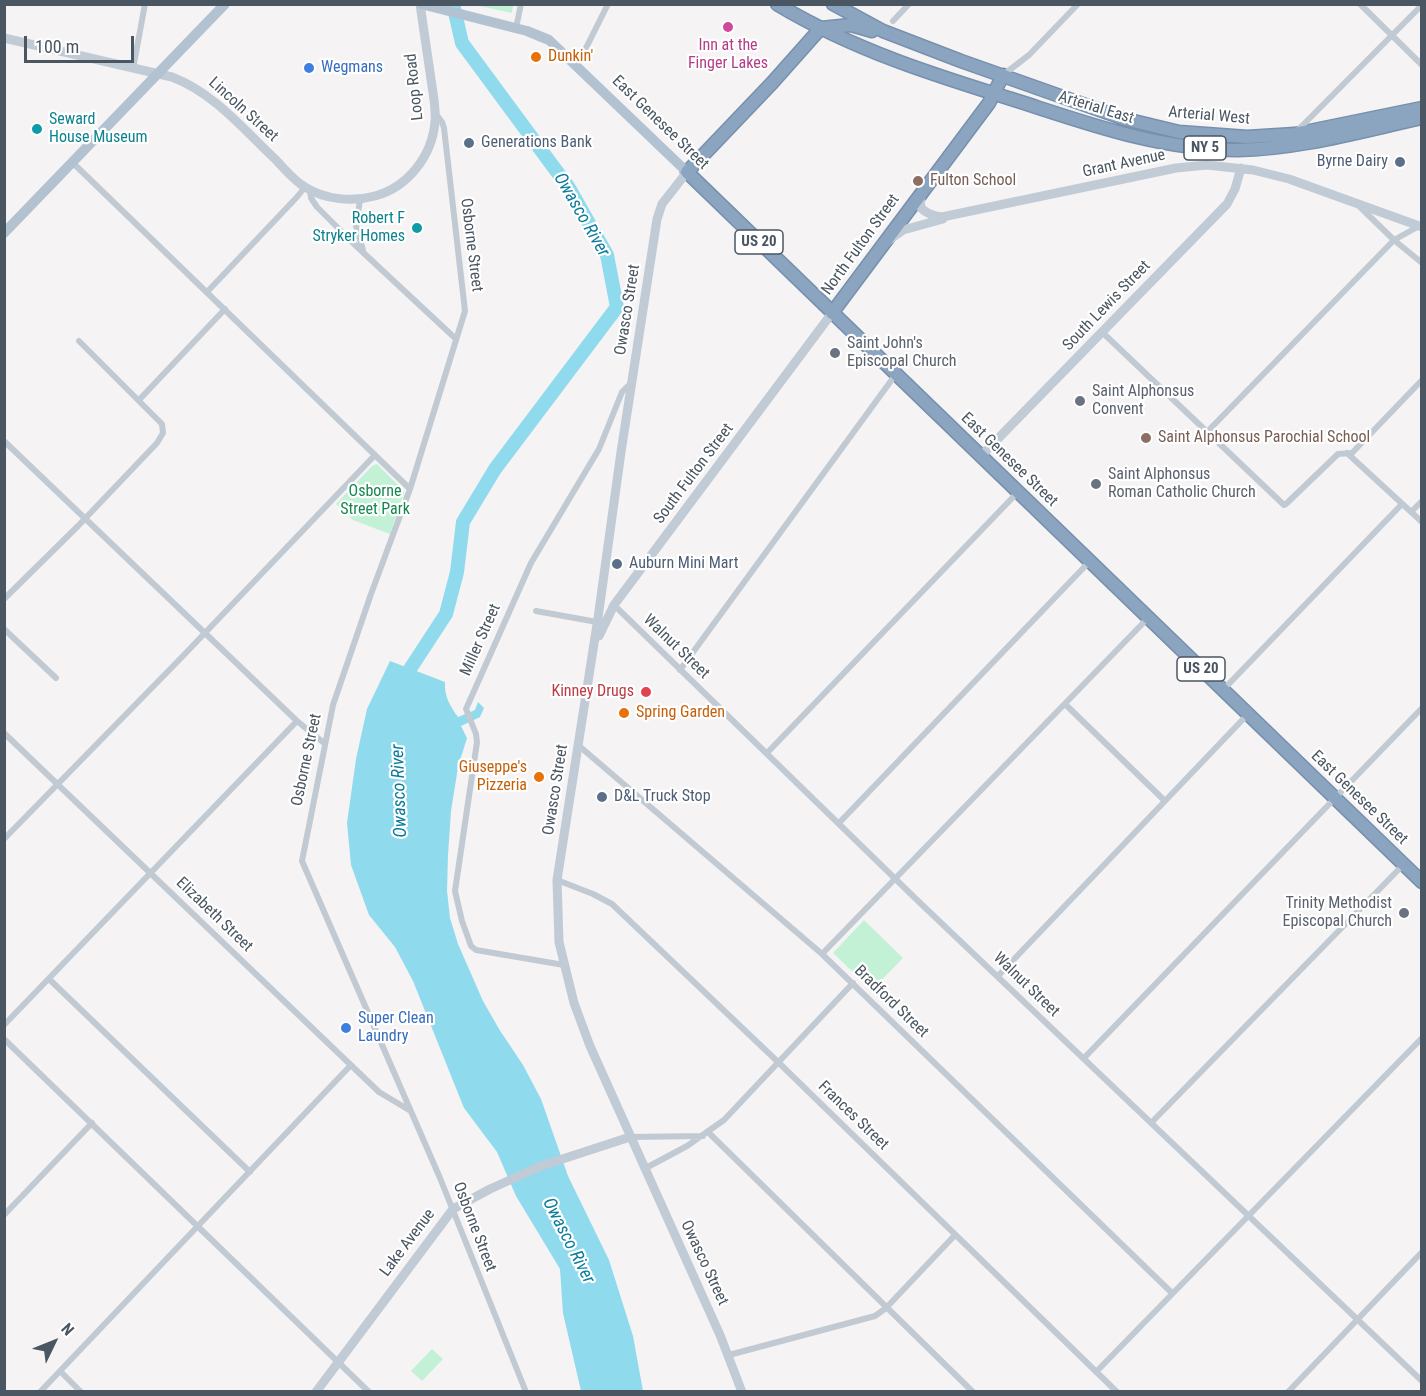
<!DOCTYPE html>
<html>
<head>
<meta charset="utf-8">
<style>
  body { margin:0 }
  #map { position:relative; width:1426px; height:1396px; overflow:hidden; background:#f5f3f3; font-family:"Roboto Condensed",sans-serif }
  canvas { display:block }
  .frame { position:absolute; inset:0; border:6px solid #4a5661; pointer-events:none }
  .north { position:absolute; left:24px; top:1312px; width:60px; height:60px; -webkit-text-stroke:4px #fff; paint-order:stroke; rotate:47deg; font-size:16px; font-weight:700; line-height:24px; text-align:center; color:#4a5661 }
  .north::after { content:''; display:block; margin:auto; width:21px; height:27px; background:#4a5661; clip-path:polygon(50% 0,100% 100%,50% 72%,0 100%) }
  .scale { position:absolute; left:24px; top:36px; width:110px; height:27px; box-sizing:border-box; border:3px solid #4a5661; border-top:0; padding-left:8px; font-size:18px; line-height:21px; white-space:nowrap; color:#4a5661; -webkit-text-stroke:4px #fff; paint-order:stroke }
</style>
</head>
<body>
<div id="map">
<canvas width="1426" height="1396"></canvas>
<div class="frame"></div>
<div class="north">N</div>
<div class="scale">100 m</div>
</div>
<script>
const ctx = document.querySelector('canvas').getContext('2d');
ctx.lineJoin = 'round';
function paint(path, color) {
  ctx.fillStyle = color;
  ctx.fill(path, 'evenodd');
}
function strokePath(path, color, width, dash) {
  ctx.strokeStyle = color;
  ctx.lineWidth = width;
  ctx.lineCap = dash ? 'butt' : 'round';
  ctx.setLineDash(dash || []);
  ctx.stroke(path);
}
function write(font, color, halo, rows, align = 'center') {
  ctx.font = font + ' "Roboto Condensed",sans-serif';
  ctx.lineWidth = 4.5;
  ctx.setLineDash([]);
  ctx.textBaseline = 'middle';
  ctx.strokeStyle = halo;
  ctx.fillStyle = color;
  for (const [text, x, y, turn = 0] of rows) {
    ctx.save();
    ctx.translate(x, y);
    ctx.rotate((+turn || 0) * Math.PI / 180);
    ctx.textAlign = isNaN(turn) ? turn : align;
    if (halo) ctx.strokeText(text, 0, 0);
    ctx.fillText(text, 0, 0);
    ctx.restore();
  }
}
paint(new Path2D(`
  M475 5H513L512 13Z
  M377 464 401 488 404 493 390 534 353 520 336 504 372 466Z
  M864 920 903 958 872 990 833 953Z
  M432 1349 443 1359 422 1381 411 1371Z`), '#c3f1d5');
paint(new Path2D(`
  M390 661 445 682C444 696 450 706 458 717L475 710 478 702 484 708 480 717 461 726 467 738 458 767 451 811 448 855 447 891 450 918 458 944 483 1001 499 1029 523 1065 541 1099 568 1176 609 1260 633 1336 643 1391H581L563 1313 560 1269 516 1196 497 1152 464 1108 413 981 395 947 369 915 351 865 347 823 356 759 367 709Z`), '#90daee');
strokePath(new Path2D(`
  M407 685 410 669 446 614 457 572 463 522 495 469 617 307 607 255 569 188 462 43 453 4`), '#90daee', 14);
const highway = new Path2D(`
  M777 4C853 50 937 76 1021 102 1092 125 1162 150 1238 150 1300 149 1362 131 1422 118
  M833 4 883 31 961 61 1125 119 1179 132 1247 137 1295 134 1422 108
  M821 28 851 25 872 31
  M820 29 772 83 687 172 1422 882
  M832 313 989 103 1003 75`);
strokePath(highway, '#7690ad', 15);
strokePath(new Path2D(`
  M1360 4 1422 65
  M893 21 909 4
  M516 28 521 4
  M574 62 586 48 608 4
  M133 69 145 4
  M1003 75 1029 55 1078 4
  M436 114 442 122 444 128 465 311 410 489 371 594 333 705 302 861 440 1178 526 1392
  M1297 131 1422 5
  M72 162 410 489
  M310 190 311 198 317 207 354 244 456 339
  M360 200 356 226 363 250
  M1360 207 1394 240 1422 263
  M207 292 297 197 305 187
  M1102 332 1284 505 1286 504 1338 454 1352 453 1422 380
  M139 400 225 309
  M1207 432 1394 240 1421 225
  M4 441 297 721 324 743
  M1347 453 1422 522
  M1411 512 1422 501
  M4 599 78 526 157 443 163 433 162 424 79 341
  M614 605 916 899 1422 1381
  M536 611 597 622
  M4 629 56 678
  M680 670 896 374
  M1223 690 1402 504
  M1065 704 1165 801
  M4 733 379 1092 409 1110
  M578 745 822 954 1172 1293
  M767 753 1018 492
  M839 823 1090 561
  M4 839 181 658 375 455
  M557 880 593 894 612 904 778 1062 1117 1392
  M822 954 1148 618
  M564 965 476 950 471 946 462 921 455 891 477 742 476 734 466 709 531 563 599 449 622 392 632 382
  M998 976 1248 714
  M49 979 250 1172
  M4 1025 297 721
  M4 1039 369 1392
  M1084 1058 1422 708
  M1151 1123 1403 865
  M708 1132 973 1392
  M630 1137 703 1136
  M644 1169 687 1146 724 1120 853 983
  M4 1215 92 1123
  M729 1355 875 1316 886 1308 955 1235
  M60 1371 81 1392
  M1096 1372 1422 1038
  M40 1392 351 1065
  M1288 1392 1422 1252`), '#c1cad2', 6);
strokePath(new Path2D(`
  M4 38 172 77C214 93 243 129 275 159 284 168 293 180 305 187 325 200 353 202 375 196 408 187 432 156 435 122 436 110 434 98 432 86 428 59 424 32 420 4
  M687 172 662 204 657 219 621 452 598 618 557 880 559 942 574 1003 590 1046 720 1335 742 1392
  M920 195 921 208C927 214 933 216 942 217L1176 168 1207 165 1253 170 1289 179 1422 227
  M889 240 903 230 943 219
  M981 456 1227 204 1235 189 1241 168
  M599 636 614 605 832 313
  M316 1392 453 1209 490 1189 541 1166 630 1137`), '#c1cbd6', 9);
strokePath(new Path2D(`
  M421 4 527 31 549 40 687 172
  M4 233 225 4`), '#b3c2d1', 10);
strokePath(highway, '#8ba5c1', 12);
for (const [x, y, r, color] of [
  [728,27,6,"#d1479c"],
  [536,57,6,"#e8710a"],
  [309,68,6,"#3f7fe0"],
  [37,129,6,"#0f9aa8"],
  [469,143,6,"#5c6f8a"],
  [1400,162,6,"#5c6f8a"],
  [918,181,6,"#8d6e63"],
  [417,228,6,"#0f9aa8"],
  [835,353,6,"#6b7280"],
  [1080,401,6,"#6b7280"],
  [1146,438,6,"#8d6e63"],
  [1096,484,6,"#6b7280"],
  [617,564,6,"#5c6f8a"],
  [646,692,6,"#e0444e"],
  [624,713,6,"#e8710a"],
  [539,777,6,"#e8710a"],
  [602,797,6,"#5c6f8a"],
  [1404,913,6,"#6b7280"],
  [346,1028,6,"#3f7fe0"]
]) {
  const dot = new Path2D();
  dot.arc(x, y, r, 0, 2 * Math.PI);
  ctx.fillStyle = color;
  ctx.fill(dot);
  strokePath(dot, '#fff', 2);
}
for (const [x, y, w] of [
  [1205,148,42],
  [759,242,48],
  [1201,669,48]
]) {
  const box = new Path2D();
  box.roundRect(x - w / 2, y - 12, w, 24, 4.5);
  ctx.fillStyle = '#fff';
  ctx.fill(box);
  strokePath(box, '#4a5661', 1.5);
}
write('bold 15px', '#4a5661', null, [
  ["NY 5",1205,148],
  ["US 20",759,242],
  ["US 20",1201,669]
]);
write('16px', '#b23c85', '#fff', [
  ["Inn at the",728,46],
  ["Finger Lakes",728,64]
]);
write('16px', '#c56008', '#fff', [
  ["Dunkin'",548,57],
  ["Spring Garden",636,713],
  ["Giuseppe's",527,768,"right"],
  ["Pizzeria",527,786,"right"]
], 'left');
write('16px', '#366cbe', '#fff', [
  ["Wegmans",321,68],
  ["Super Clean",358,1019],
  ["Laundry",358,1037]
], 'left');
write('16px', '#4a5661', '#fff', [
  ["Loop Road",415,87,-96],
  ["Arterial East",1096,108,17],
  ["Lincoln Street",243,110,42],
  ["Arterial West",1209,116,5],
  ["East Genesee Street",660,123,44],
  ["Grant Avenue",1124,164,-12],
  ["Osborne Street",471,245,83],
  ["North Fulton Street",861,245,-54],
  ["South Lewis Street",1107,306,-46],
  ["Owasco Street",628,310,-81],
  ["East Genesee Street",1009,460,44],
  ["South Fulton Street",694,474,-53],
  ["Miller Street",481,640,-66],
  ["Walnut Street",676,647,44],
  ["Osborne Street",307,760,-78],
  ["Owasco Street",556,790,-81],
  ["East Genesee Street",1359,798,44],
  ["Elizabeth Street",214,915,44],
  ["Walnut Street",1026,985,44],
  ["Bradford Street",891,1002,44],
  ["Frances Street",853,1116,44],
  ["Osborne Street",474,1227,69],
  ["Lake Avenue",408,1243,-53],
  ["Owasco Street",704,1263,65]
]);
write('16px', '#0d838f', '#fff', [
  ["Seward",49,120],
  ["House Museum",49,138],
  ["Robert F",405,219,"right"],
  ["Stryker Homes",405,237,"right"]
], 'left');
write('16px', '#4e5e75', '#fff', [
  ["Generations Bank",481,143],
  ["Byrne Dairy",1388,162,"right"],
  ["Auburn Mini Mart",629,564],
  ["D&L Truck Stop",614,797]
], 'left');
write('16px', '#785e54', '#fff', [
  ["Fulton School",930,181],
  ["Saint Alphonsus Parochial School",1158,438]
], 'left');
write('16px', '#5b616d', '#fff', [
  ["Saint John's",847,344],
  ["Episcopal Church",847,362],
  ["Saint Alphonsus",1092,392],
  ["Convent",1092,410],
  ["Saint Alphonsus",1108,475],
  ["Roman Catholic Church",1108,493],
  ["Trinity Methodist",1392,904,"right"],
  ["Episcopal Church",1392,922,"right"]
], 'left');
write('16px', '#17864f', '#fff', [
  ["Osborne",375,492],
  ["Street Park",375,510]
]);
write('16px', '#be3a42', '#fff', [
  ["Kinney Drugs",634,692]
], 'right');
write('italic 18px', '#0c7c9b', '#fff', [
  ["Owasco River",581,215,60],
  ["Owasco River",400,791,-92],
  ["Owasco River",568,1241,63]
]);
</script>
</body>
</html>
